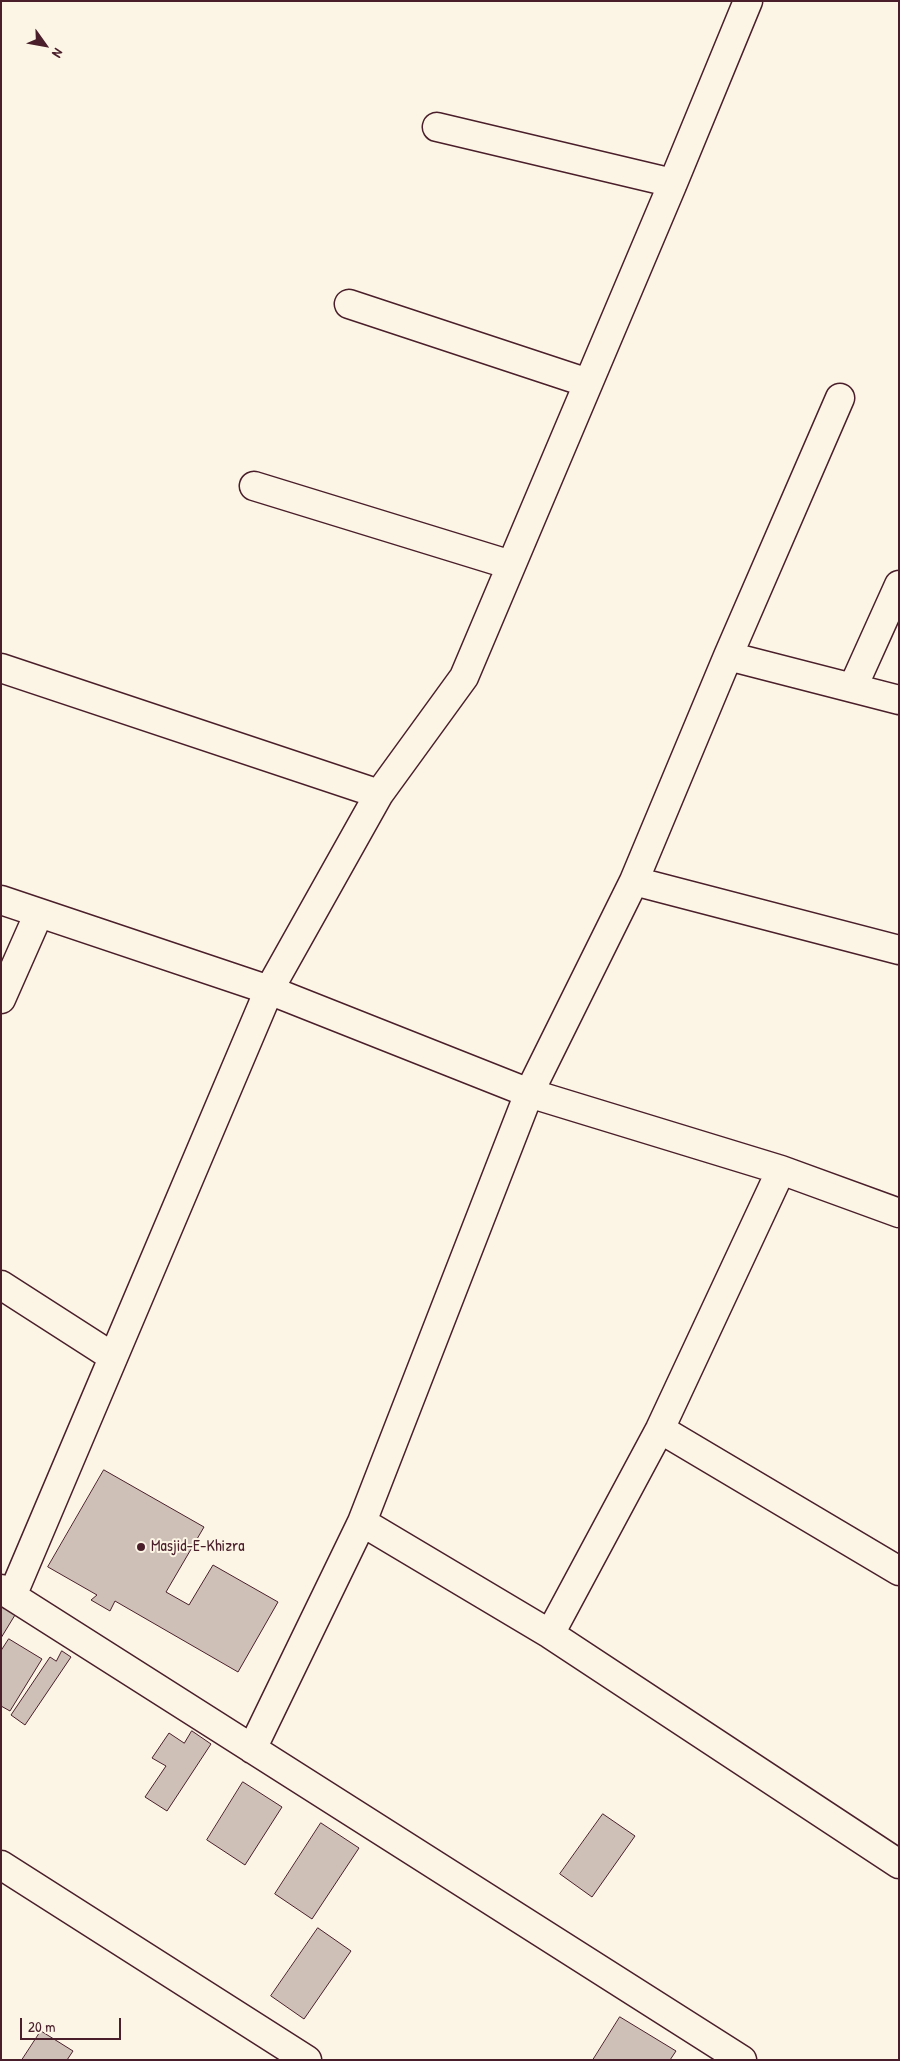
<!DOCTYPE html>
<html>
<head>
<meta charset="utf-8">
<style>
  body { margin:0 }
  #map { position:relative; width:900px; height:2061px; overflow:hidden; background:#fcf5e5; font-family:"Patrick Hand",sans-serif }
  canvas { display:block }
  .frame { position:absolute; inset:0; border:2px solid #4a1f2b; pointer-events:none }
  .north { position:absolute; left:20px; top:20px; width:50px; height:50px; -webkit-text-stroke:4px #fcf5e5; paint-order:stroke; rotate:122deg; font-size:14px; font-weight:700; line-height:20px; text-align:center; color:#4a1f2b }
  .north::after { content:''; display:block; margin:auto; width:18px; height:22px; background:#4a1f2b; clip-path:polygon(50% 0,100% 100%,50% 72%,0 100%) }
  .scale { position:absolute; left:20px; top:2018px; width:101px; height:22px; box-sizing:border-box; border:2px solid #4a1f2b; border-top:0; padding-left:6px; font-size:15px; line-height:18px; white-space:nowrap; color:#4a1f2b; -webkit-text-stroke:4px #fcf5e5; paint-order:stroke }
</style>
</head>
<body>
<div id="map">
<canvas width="900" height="2061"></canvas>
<div class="frame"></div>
<div class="north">N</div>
<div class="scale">20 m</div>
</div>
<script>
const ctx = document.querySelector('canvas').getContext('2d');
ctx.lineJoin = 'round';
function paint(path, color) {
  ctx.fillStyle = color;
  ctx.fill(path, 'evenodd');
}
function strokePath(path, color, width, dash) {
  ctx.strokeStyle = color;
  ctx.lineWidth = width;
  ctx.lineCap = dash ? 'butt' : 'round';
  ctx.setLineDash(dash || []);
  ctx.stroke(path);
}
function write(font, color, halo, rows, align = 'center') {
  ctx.font = font + ' "Patrick Hand",sans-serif';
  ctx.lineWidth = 4;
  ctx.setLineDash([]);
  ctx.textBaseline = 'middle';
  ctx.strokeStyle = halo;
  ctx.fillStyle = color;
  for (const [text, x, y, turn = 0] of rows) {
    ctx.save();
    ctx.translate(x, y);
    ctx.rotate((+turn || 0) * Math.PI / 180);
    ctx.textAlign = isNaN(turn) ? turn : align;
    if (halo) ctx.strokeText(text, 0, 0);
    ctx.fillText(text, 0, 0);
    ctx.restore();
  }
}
const building = new Path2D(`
  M104 1470 204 1527 166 1592 189 1605 213 1565 278 1602 238 1672 115 1601 110 1611 91 1600 97 1595 48 1567Z
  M1 1606 15 1615 1 1638Z
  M9 1639 42 1659 10 1711 1 1706V1651Z
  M62 1651 71 1657 25 1725 11 1715 50 1657 56 1661Z
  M192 1731 211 1744 167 1811 145 1797 166 1766 152 1758 169 1733 184 1743Z
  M243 1782 282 1807 245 1865 207 1840Z
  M603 1814 635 1836 592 1897 560 1874Z
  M321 1823 359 1848 312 1919 275 1894Z
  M318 1928 351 1951 304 2019 271 1996Z
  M620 2017 676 2051 670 2060H593Z
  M41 2031 73 2051 67 2060H22Z`);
paint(building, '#cfc0b7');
strokePath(building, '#4a1f2b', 1);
const minor = new Path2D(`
  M437 127 673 183
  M349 304 588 383
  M254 486 511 565
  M728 656 899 700
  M1 668 379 794
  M853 687 899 585
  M634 881 899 950
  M1 900 269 990 529 1093 781 1170 899 1213
  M1 999 39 913
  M1 1285 113 1357
  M660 1429 899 1571
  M362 1522 550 1634 899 1864
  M1 1589 742 2060
  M12 1596 269 990 379 794 464 677 673 183 748 1
  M550 1634 660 1429 781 1170
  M252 1749 362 1522 529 1093 634 881 728 656 840 398
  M1 1865 307 2060`);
strokePath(minor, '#4a1f2b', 31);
strokePath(minor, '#fcf5e5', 28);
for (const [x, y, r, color] of [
  [141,1547,5,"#4a1f2b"]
]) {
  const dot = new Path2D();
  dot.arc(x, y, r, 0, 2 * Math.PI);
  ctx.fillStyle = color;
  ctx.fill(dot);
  strokePath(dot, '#fcf5e5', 2);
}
write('16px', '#4a1f2b', '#fcf5e5', [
  ["Masjid-E-Khizra",151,1547]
], 'left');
</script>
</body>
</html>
